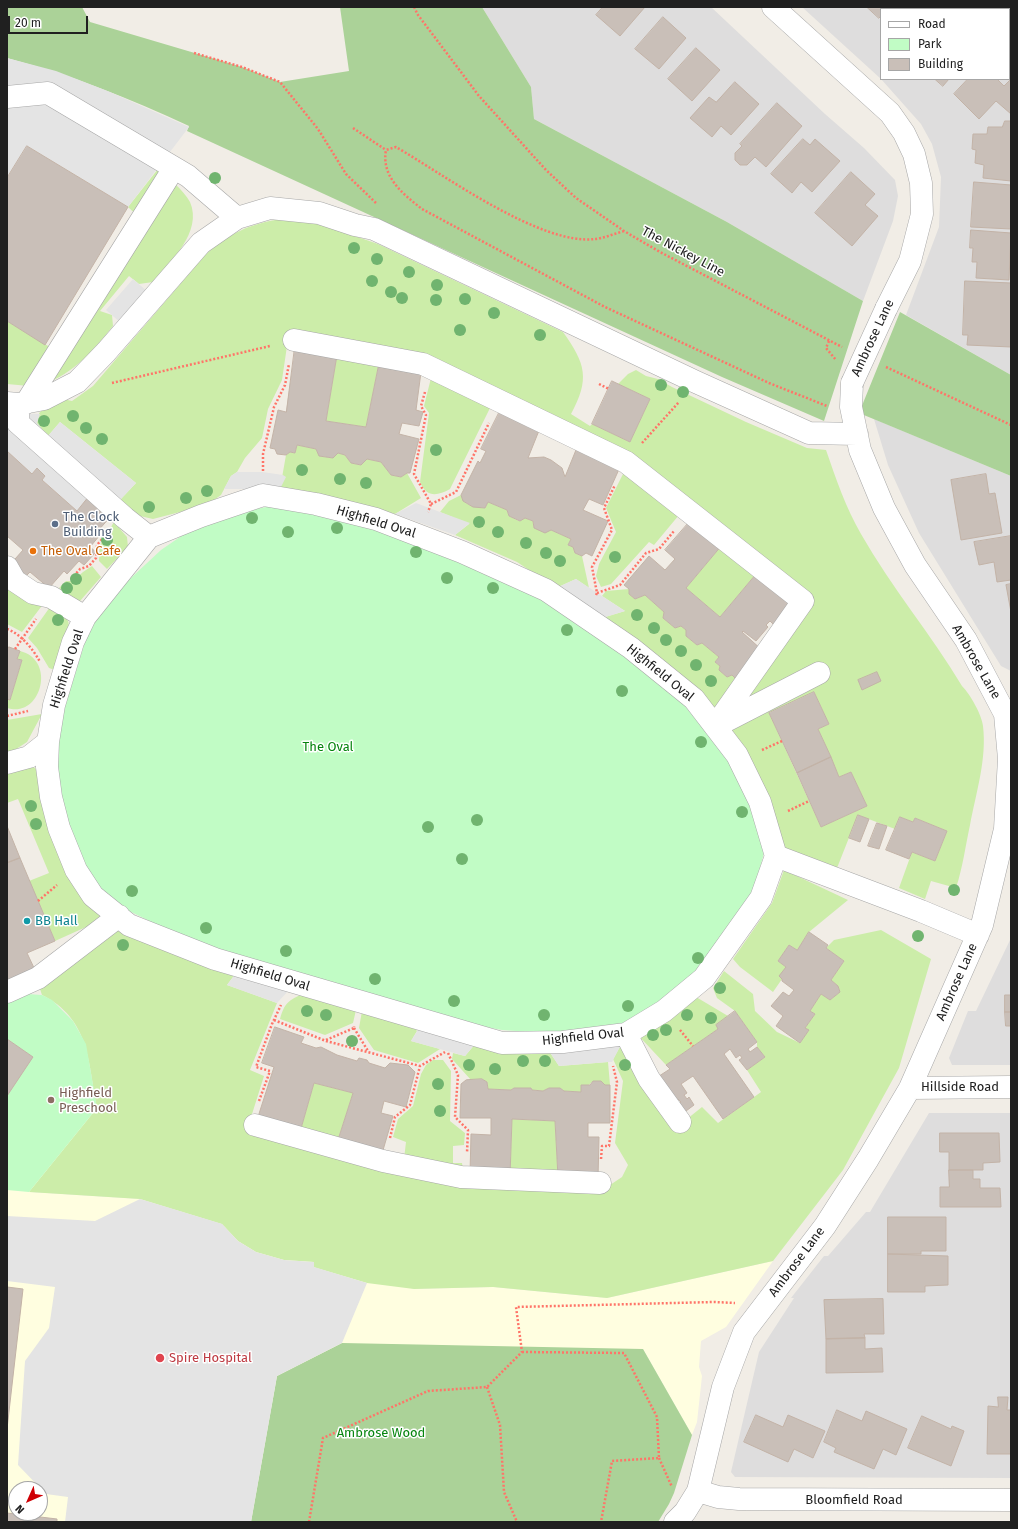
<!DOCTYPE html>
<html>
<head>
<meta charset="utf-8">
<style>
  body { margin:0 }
  #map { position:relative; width:1018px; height:1529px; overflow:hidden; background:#f1ede6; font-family:"Fira Sans",sans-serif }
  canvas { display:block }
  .frame { position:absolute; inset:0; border:8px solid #202020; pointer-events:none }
  .legend { position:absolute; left:880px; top:8px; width:130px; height:72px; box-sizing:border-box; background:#fff; border:1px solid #a6a6a6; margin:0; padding:5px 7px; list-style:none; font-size:12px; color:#202020 }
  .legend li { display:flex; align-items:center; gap:8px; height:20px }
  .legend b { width:20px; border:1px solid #a6a6a6 }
  .north { position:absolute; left:8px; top:1481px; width:40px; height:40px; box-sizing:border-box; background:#fff; border:1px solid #a6a6a6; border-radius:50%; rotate:225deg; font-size:11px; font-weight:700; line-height:16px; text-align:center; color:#202020 }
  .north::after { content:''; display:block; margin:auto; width:14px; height:18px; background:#cf0005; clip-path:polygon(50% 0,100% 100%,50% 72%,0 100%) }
  .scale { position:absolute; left:8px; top:16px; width:80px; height:18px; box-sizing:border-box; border:2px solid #202020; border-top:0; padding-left:5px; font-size:12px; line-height:14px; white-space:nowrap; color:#202020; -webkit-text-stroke:3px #fff; paint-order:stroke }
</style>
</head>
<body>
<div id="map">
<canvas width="1018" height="1529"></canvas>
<div class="frame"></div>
<ul class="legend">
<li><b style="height:5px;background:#fff"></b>Road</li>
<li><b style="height:11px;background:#c1fcc5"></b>Park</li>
<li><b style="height:11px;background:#c9bfb8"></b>Building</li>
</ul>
<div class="north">N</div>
<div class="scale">20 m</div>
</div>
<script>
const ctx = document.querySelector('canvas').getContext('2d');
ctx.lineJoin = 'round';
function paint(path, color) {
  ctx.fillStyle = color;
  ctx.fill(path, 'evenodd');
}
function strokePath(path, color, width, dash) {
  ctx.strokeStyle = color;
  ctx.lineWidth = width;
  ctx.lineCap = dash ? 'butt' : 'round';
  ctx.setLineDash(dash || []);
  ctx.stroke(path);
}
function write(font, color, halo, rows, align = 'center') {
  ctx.font = font + ' "Fira Sans",sans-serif';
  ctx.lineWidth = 3;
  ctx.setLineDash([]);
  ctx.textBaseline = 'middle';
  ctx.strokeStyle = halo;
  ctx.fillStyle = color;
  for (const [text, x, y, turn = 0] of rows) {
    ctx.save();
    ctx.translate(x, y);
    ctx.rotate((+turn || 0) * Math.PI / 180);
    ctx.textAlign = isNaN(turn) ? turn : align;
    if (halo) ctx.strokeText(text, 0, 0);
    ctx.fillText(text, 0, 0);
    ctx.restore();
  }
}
paint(new Path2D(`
  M482 7H711L825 114 864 148 895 180 898 196 893 221 863 301 727 222 534 119 531 87Z
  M802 7H1011V375L906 315 939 227 941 177 932 144 921 124 881 79H1009V9H881V79Z
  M874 419 1011 476V671L1001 666 919 533 888 465Z
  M1011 938V1065H952L949 1058 968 1011H976Z
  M929 1113H1011V1478L735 1477 731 1472 759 1352 794 1298H791L824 1256H828L866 1212H870Z`), '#dedddd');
paint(new Path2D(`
  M42 995 73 1021 78 1031 97 1108 30 1192 140 1199 414 1289 493 1287 607 1298 773 1261 726 1327 701 1341 699 1367 702 1376 697 1422 692 1435 643 1349 277 1376 251 1522H7V998ZM16 1489H40V1513H16Z`), '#fffee0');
paint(new Path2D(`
  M158 169C168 178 183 189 190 202 203 232 170 262 153 282L139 284 129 276 100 311 112 315 113 326C92 352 75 372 43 385L141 219 128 207Z
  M281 219 311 221 378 244 563 332C586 364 590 379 571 414L590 426 592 424 630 442 650 399 618 384 628 374 636 370 646 376 658 379 672 387 746 422 807 448 826 450C836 479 846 508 861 534 891 587 931 634 962 686 970 694 982 715 983 726 987 759 976 793 970 825 965 848 963 866 956 888L931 881 925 899 899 888 912 852 935 861 947 831 915 818 913 822 900 817 895 829 858 815 837 868 784 852 730 731 738 705 813 600 624 457 469 382 287 346 282 380 268 409 262 438 245 458 237 472 231 476 221 495 207 505 153 519 140 516 118 502 136 483 60 422 48 436C44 433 39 429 37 424 33 414 50 402 59 400 63 399 68 400 72 401L93 386 205 255C230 233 249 224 281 219ZM814 692 829 724 818 729 839 777 851 772 867 806 821 827 769 713Z
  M7 321 53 349 29 386 7 384Z
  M337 355 379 363 366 427 326 421Z
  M431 378 491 406 450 489C437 496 427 498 420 482L429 413 424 406Z
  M297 445 316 449 320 456 333 458 338 453 345 455 351 463 361 465 367 459 381 462 391 475 401 477 407 473 421 498 395 514 350 502 280 489 286 455 290 452 295 453Z
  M625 470 679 515 654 545 649 542 611 584 601 587 596 576 599 564 616 532 606 508Z
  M461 495C466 508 474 505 485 508L488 502 507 510 509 516 519 521 525 518 533 521 534 528 551 530 571 539 568 545 573 547 575 553 582 556 589 588 576 579 556 588 517 562 455 535 469 524 440 512 449 501Z
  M114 522 127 537 128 547 107 569 99 561 100 545Z
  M722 545 756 574 720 617 686 588Z
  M92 566 101 577 80 601 70 599 59 588 66 581H73L83 572Z
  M7 582 44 603 22 632 7 624Z
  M629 589V594L635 599 645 595 664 612 663 618 675 628 681 626 686 630V636L697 645 702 643 719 657 715 662 720 666 719 670 727 677 732 675 737 680 715 713 602 618 625 611 602 596 606 591Z
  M50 607C57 611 64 614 68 621 72 629 58 661 55 670L49 668 37 648 28 638Z
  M20 651C57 660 41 719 7 708V699L10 700 22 660 17 659Z
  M42 714 27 742 7 755V720Z
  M33 766 39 773 106 918 55 941 29 881 49 873 18 799 7 803V772Z
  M784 870 848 900 809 932 797 950 789 945 778 961 786 967 782 979 773 992 740 967 733 959 772 903Z
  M116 925 236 973 227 985 277 1003 250 1070 264 1076 247 1130 601 1191 622 1177 628 1165 615 1143 623 1081 613 1059 622 1043 677 1127 702 1107 718 1123 761 1092 747 1070 765 1057 757 1047V1042L735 1011 717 998 713 988 724 971 753 994 755 1011 777 1032 800 1043 809 1030 805 1028 815 1014 810 1011 821 994 830 1000 840 992 838 986 831 980 844 961 826 948 834 940 881 930 931 959 899 1068 843 1170 773 1261 607 1298 493 1287 414 1289 367 1283 313 1267 314 1262 284 1260 256 1252 238 1241 222 1224 140 1199 29 1192 97 1108C88 1062 90 1019 42 995L40 989Z
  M304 993 356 1010 353 1023 325 1035 280 1019C285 1002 288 1001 304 993Z
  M691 994 728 1016 718 1029 666 1065 637 1034Z
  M362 1011 412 1025 417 1031 411 1041 440 1049 418 1063 374 1050 359 1028Z
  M476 1043 549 1051 559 1066 608 1062 610 1085H605L601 1081H593L581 1092 564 1091 560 1088H549L543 1091 532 1090 531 1088H514L511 1090 488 1089 487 1082 482 1079 471 1080 452 1059 453 1053 465 1056Z
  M433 1060H443L451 1071 450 1121 465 1133 464 1145 453 1146V1163H462L463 1171 404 1159 406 1142 393 1137 398 1119 413 1106 421 1074 426 1065Z
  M314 1083 353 1093 337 1143 300 1132Z
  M512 1119 555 1121 558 1177 510 1176Z`), '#cceda9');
paint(new Path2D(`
  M7 7H82L90 22 242 67 280 82 349 71 340 7H482L531 87 534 119 727 222 863 301 824 421 722 377 187 131 189 126C129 98 71 75 7 58Z
  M900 312 1011 375V476L859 413Z
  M342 1343 643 1349 692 1435 674 1493 669 1504 658 1522H251L277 1376Z`), '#abd298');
paint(new Path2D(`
  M271 506 374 525 540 596 582 620 681 701 729 761 753 798 765 849 755 887 702 972 629 1023 558 1034 502 1030 458 1022 246 958 176 934 119 906 101 892 83 867 70 834 56 769 57 740 65 706 85 642 96 620 119 589 161 550 190 530 232 514Z
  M27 994 42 995 52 1000 73 1021 86 1044 97 1108 29 1192 7 1190V1096L33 1057 7 1039V998Z`), '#c1fcc5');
paint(new Path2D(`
  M7 58 56 71 110 92 189 127 128 207 27 146 7 178Z
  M133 279 148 292 121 323 106 310Z
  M7 413 40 414 37 423 48 436 60 422 136 483 108 513 89 497 77 511 42 480 45 476 37 468 32 474 7 451Z
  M237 472H262L283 475 286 477 280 489H224L231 476Z
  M416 503 440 512 470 523 455 535 395 514Z
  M576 579 602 596 625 611 602 618 556 588Z
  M236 973 290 989 277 1003 227 985Z
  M419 1028 476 1043 465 1056 411 1041Z
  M622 1043 612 1062H608L559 1066 549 1051Z
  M140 1199 222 1224 238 1241 256 1252 284 1260 314 1262V1267L367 1283 342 1343 277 1376 251 1522H65L68 1497 46 1494 18 1465 25 1361 49 1328 55 1287 7 1281V1216L95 1221Z`), '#e4e4e4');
const building = new Path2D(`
  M603 7H645L620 36 596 15Z
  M867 7H889L887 9H881V16L879 18Z
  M902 7H938L940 9H900Z
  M663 17 686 38 659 69 635 49Z
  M696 48 720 70 692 101 668 79Z
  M935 79H949L943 86Z
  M968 79H997L1004 86 1011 79V114L996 101 979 119 954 94Z
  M735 82 759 104 731 135 721 126 712 137 690 118 709 97 716 102Z
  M777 103 802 126 766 167 755 157 747 165H740L735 160V153L742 146 740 144Z
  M1005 121H1011V181L983 178 984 165 975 163 976 150 972 149 973 134H987L988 127H1002Z
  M803 139 810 145 815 139 840 161 812 192 801 182 792 193 771 174Z
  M27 146 128 207 45 345 7 321V178Z
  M851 172 875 194 865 205 878 216 852 246 815 213Z
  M974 182 1011 185V229L971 227Z
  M971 230 1011 233 1009 280 976 278 977 262H972L973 248H970Z
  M965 281 1011 283V347L967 345 968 335H963Z
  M295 347 337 355 326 421 366 427 379 363 421 372 416 410 423 412 419 426 402 423 399 434 419 439 410 473H407L401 477 391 475 381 462 367 459 361 465 351 463 345 455 338 453 333 458 319 456 316 449 297 445 295 453 290 452 286 455 277 454 275 449 270 448 278 410 286 412Z
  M612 381 650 399 630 442 592 424Z
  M501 409 540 428 528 458 544 457 551 460 562 468 565 477 578 445 620 467 603 505 589 499 583 510 608 521 592 556 586 553 582 556 575 553 573 547 568 545 571 539 551 530 545 533 534 528 533 521 525 518 520 521 509 516 507 510 488 502 485 508 473 507 463 501 461 495 478 461 480 463 486 451 481 449Z
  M7 451 32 474 37 468 45 476 42 480 77 511 89 496 111 516 97 532 100 535 90 547 96 552 84 565 79 561 67 574 64 571 49 588 30 572 23 579 8 567 23 550 7 536Z
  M986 474 989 494 995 493 1002 533 961 540 951 480Z
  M692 519 722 545 686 588 720 617 756 574 792 604 774 625 770 621 766 625 768 627 756 641 743 631 742 632 762 650 737 680 732 675 727 677 719 670 720 666 715 662 719 657 702 643 697 645 686 636V630L681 626 675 628 663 618 664 612 645 595 635 599 629 594V589L624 585 649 556 665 570 675 559 665 550Z
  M1011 536V580L997 582 994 562 979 565 974 542Z
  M1011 584V612L1006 585Z
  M9 647 20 651 17 659 22 660 10 700 7 699V653Z
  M877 672 881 681 862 690 858 680Z
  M814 692 829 724 818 729 831 757 797 773 769 713Z
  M831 757 839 777 851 772 867 806 821 827 797 773Z
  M858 815 869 819 860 842 849 838Z
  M900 817 913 822 915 818 947 831 935 861 912 852 909 859 886 850Z
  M877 823 887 826 879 849 868 846Z
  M7 826 20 858 7 863Z
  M20 858 55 941 27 953 35 970 7 982V863Z
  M809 932 828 945 826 948 844 961 831 980 838 986 840 992 830 1000 821 994 810 1011 815 1014 805 1028 809 1030 800 1043 776 1026 783 1016 771 1006 783 992 789 996 794 990 782 981V979L779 976 786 967 778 961 789 945 797 950Z
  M1005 995H1011V1012H1005Z
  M735 1011 757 1042 748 1049 750 1052 757 1047 765 1057 747 1070 739 1060 742 1058 740 1055 736 1058 730 1049 724 1054 754 1097 723 1119 693 1076 681 1084 687 1093 684 1095 687 1099 689 1097 694 1105 682 1114 676 1106 681 1102 678 1099 673 1103 656 1078 670 1069 666 1065 718 1029 716 1025Z
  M1005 1012H1011V1026H1006Z
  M275 1027 304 1037 301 1043 316 1048 321 1047 337 1055 357 1061 359 1058 367 1060 369 1063 385 1068 390 1063 408 1065 415 1072 406 1107 384 1101 381 1113 393 1116 381 1157 337 1143 353 1093 314 1083 300 1132 257 1120 274 1067 262 1063Z
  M7 1039 33 1057 7 1096Z
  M482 1079 487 1082 488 1089 511 1090 514 1088H531L532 1090 543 1091 549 1088H560L564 1091 581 1092V1085H590L593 1081H601L605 1085H610V1123H588V1137H599L598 1179 558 1177 555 1121 512 1119 510 1176 470 1174 471 1134 491 1135V1118H460L461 1084 466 1080Z
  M940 1133H999L1000 1162 983 1163V1170H949V1152H940Z
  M949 1170H973V1179H980V1188H1000L1001 1207H940V1187H949Z
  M888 1217H946V1251H921V1254H888Z
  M888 1254 948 1256V1285L925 1286V1292H888Z
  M7 1287 23 1289 7 1429Z
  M883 1299 884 1334H864L865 1338 826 1339 824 1300Z
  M865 1338V1349L882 1348 883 1372 826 1373V1339Z
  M998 1397H1008L1007 1410H1011V1454H987L988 1406 998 1407Z
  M837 1410 862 1421 866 1411 907 1429 896 1455 883 1449 874 1469 834 1452 836 1448 824 1442Z
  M756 1415 783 1427 788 1415 825 1431 813 1458 794 1449 788 1462 744 1442Z
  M922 1416 951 1429 952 1426 964 1431 951 1466 908 1448Z
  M7 1513 57 1519V1522H7Z`);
paint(building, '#c9bfb8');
strokePath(building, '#c3b3a7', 1);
const minor = new Path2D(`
  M773 7 890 113 904 133 914 154 921 183 922 214 910 261 886 309
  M7 97 48 93 188 176 237 218
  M294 340 423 364 626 462 803 601 715 726
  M7 403 18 404 44 399 77 382 106 352 201 243 237 218 270 208 319 213 355 225 374 229 696 382 809 433 857 434
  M26 403 174 168
  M18 404V423L125 518 149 537
  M263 495 316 504 376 519 462 552 546 590 631 648 694 699 737 755 760 802 776 856 761 898 704 978 664 1011 626 1034 563 1042 502 1043 215 959 129 925 93 896 76 870 59 828 51 797 47 767 48 742 54 705 73 642 85 617 149 537 201 516Z
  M7 567 15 581 33 593 51 597 85 617
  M718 725 819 673
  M7 763 29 757 48 742
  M776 856 921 911 978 935
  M7 992 38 978 119 916
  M626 1034 649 1079 680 1122
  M910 1088 1011 1087
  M255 1125 383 1161 461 1177 600 1183
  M698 1491 718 1497 739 1499 1011 1500
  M675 1522 685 1512 698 1491 723 1387 744 1332 825 1226 868 1159 910 1088 982 925 1005 829 1009 759 1005 714 966 640 915 565 884 508 860 450 851 407 852 383`);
strokePath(minor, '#a7a7a7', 23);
strokePath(new Path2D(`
  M414 7 418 15 479 96 546 170 576 198 624 231 660 252 842 347
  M194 53 242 67 280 82 318 129 346 174 377 204
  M353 128 386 150
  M624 231C614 234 604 238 595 239 541 246 443 174 396 147L386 150C381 177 403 194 422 209L605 307 769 383 827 406
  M829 341 826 348 836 360
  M886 367 1011 425
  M112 383 270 346
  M599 384 609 389
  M425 392 421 406 426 415 414 474 431 504 428 512
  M642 443 679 402
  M263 471V454L274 407 285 385 289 364
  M431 504 456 492 489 423
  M71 579 80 569 89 566 96 558 97 545 104 537V534
  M597 593 620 585 646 553 659 549 674 531
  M596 595 597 593 592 567 612 530 604 508 615 485
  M7 629C21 634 33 649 40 662
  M15 649 36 619
  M7 716 28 711
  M762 750 782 741
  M788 811 809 801
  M38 901 57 885
  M274 1020 326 1041 420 1066
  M354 1028 368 1051
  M680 1030 693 1046
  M326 1040 354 1028V1026
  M448 1053 458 1075 455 1117 468 1130 467 1153
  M259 1101 270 1071 256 1067 272 1024 281 1005
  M390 1138 395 1117 410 1105 420 1066 445 1052
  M601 1159 602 1146H609L617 1082 613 1066
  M522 1352 624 1353 657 1417 659 1458 612 1461 601 1522
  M487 1387 500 1425 504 1492 517 1522
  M659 1458 672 1487
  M309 1522 323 1438 428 1391 487 1387 522 1352 516 1307 714 1302 735 1303`), '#ff7468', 2.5, [2, 2]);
strokePath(minor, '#fff', 22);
const minorBridge = new Path2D(`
  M852 383 886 309`);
strokePath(minorBridge, '#a7a7a7', 23, []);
strokePath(minorBridge, '#fff', 22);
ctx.fillStyle = '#70b46f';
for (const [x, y] of [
  [215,178],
  [354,248],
  [377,259],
  [409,272],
  [372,281],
  [437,285],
  [391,292],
  [402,298],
  [465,299],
  [436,300],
  [494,313],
  [460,330],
  [540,335],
  [661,385],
  [683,392],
  [73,416],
  [44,421],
  [86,428],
  [102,439],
  [436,450],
  [302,470],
  [340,479],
  [366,483],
  [207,491],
  [186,498],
  [149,507],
  [252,518],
  [479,522],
  [337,528],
  [288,532],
  [498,532],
  [107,540],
  [526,543],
  [416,552],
  [546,553],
  [615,557],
  [560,561],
  [447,578],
  [76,579],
  [67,588],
  [493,588],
  [637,615],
  [58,620],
  [654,628],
  [567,630],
  [666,640],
  [681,651],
  [696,665],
  [711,681],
  [622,691],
  [701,742],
  [31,806],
  [742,812],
  [477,820],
  [36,824],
  [428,827],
  [462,859],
  [954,890],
  [132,891],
  [206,928],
  [918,936],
  [123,945],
  [286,951],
  [698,958],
  [375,979],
  [720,988],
  [454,1001],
  [628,1006],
  [307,1011],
  [326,1015],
  [544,1015],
  [687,1015],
  [711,1018],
  [666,1030],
  [653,1035],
  [352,1041],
  [523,1061],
  [545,1061],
  [469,1065],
  [625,1065],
  [495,1069],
  [438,1084],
  [440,1111]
]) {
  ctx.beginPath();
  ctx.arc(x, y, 6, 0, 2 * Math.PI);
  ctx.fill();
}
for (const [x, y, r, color] of [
  [55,524,4,"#5c6f8a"],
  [33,551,4,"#e8710a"],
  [27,921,4,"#0f9aa8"],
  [51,1100,4,"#8d6e63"],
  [160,1358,5,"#e0444e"]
]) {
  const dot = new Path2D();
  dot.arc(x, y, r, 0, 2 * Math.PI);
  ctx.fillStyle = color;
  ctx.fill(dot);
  strokePath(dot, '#fff', 1.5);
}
write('13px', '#202020', '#fff', [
  ["The Nickey Line",683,252,28],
  ["Ambrose Lane",873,338,-65],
  ["Highfield Oval",376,522,17],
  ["Ambrose Lane",976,662,60],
  ["Highfield Oval",67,669,-72],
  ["Highfield Oval",660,673,39],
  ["Highfield Oval",270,975,17],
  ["Ambrose Lane",957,982,-66],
  ["Highfield Oval",583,1037,-6],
  ["Hillside Road",960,1087],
  ["Ambrose Lane",797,1262,-53],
  ["Bloomfield Road",854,1500]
]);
write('13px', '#4e5e75', '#fff', [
  ["The Clock",63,517],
  ["Building",63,532]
], 'left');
write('13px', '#c56008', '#fff', [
  ["The Oval Cafe",41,551]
], 'left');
write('13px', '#06850e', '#fff', [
  ["The Oval",328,747],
  ["Ambrose Wood",381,1433]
]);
write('13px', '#0d838f', '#fff', [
  ["BB Hall",35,921]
], 'left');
write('13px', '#785e54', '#fff', [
  ["Highfield",59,1093],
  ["Preschool",59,1108]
], 'left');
write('13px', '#be3a42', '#fff', [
  ["Spire Hospital",169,1358]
], 'left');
</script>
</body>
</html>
